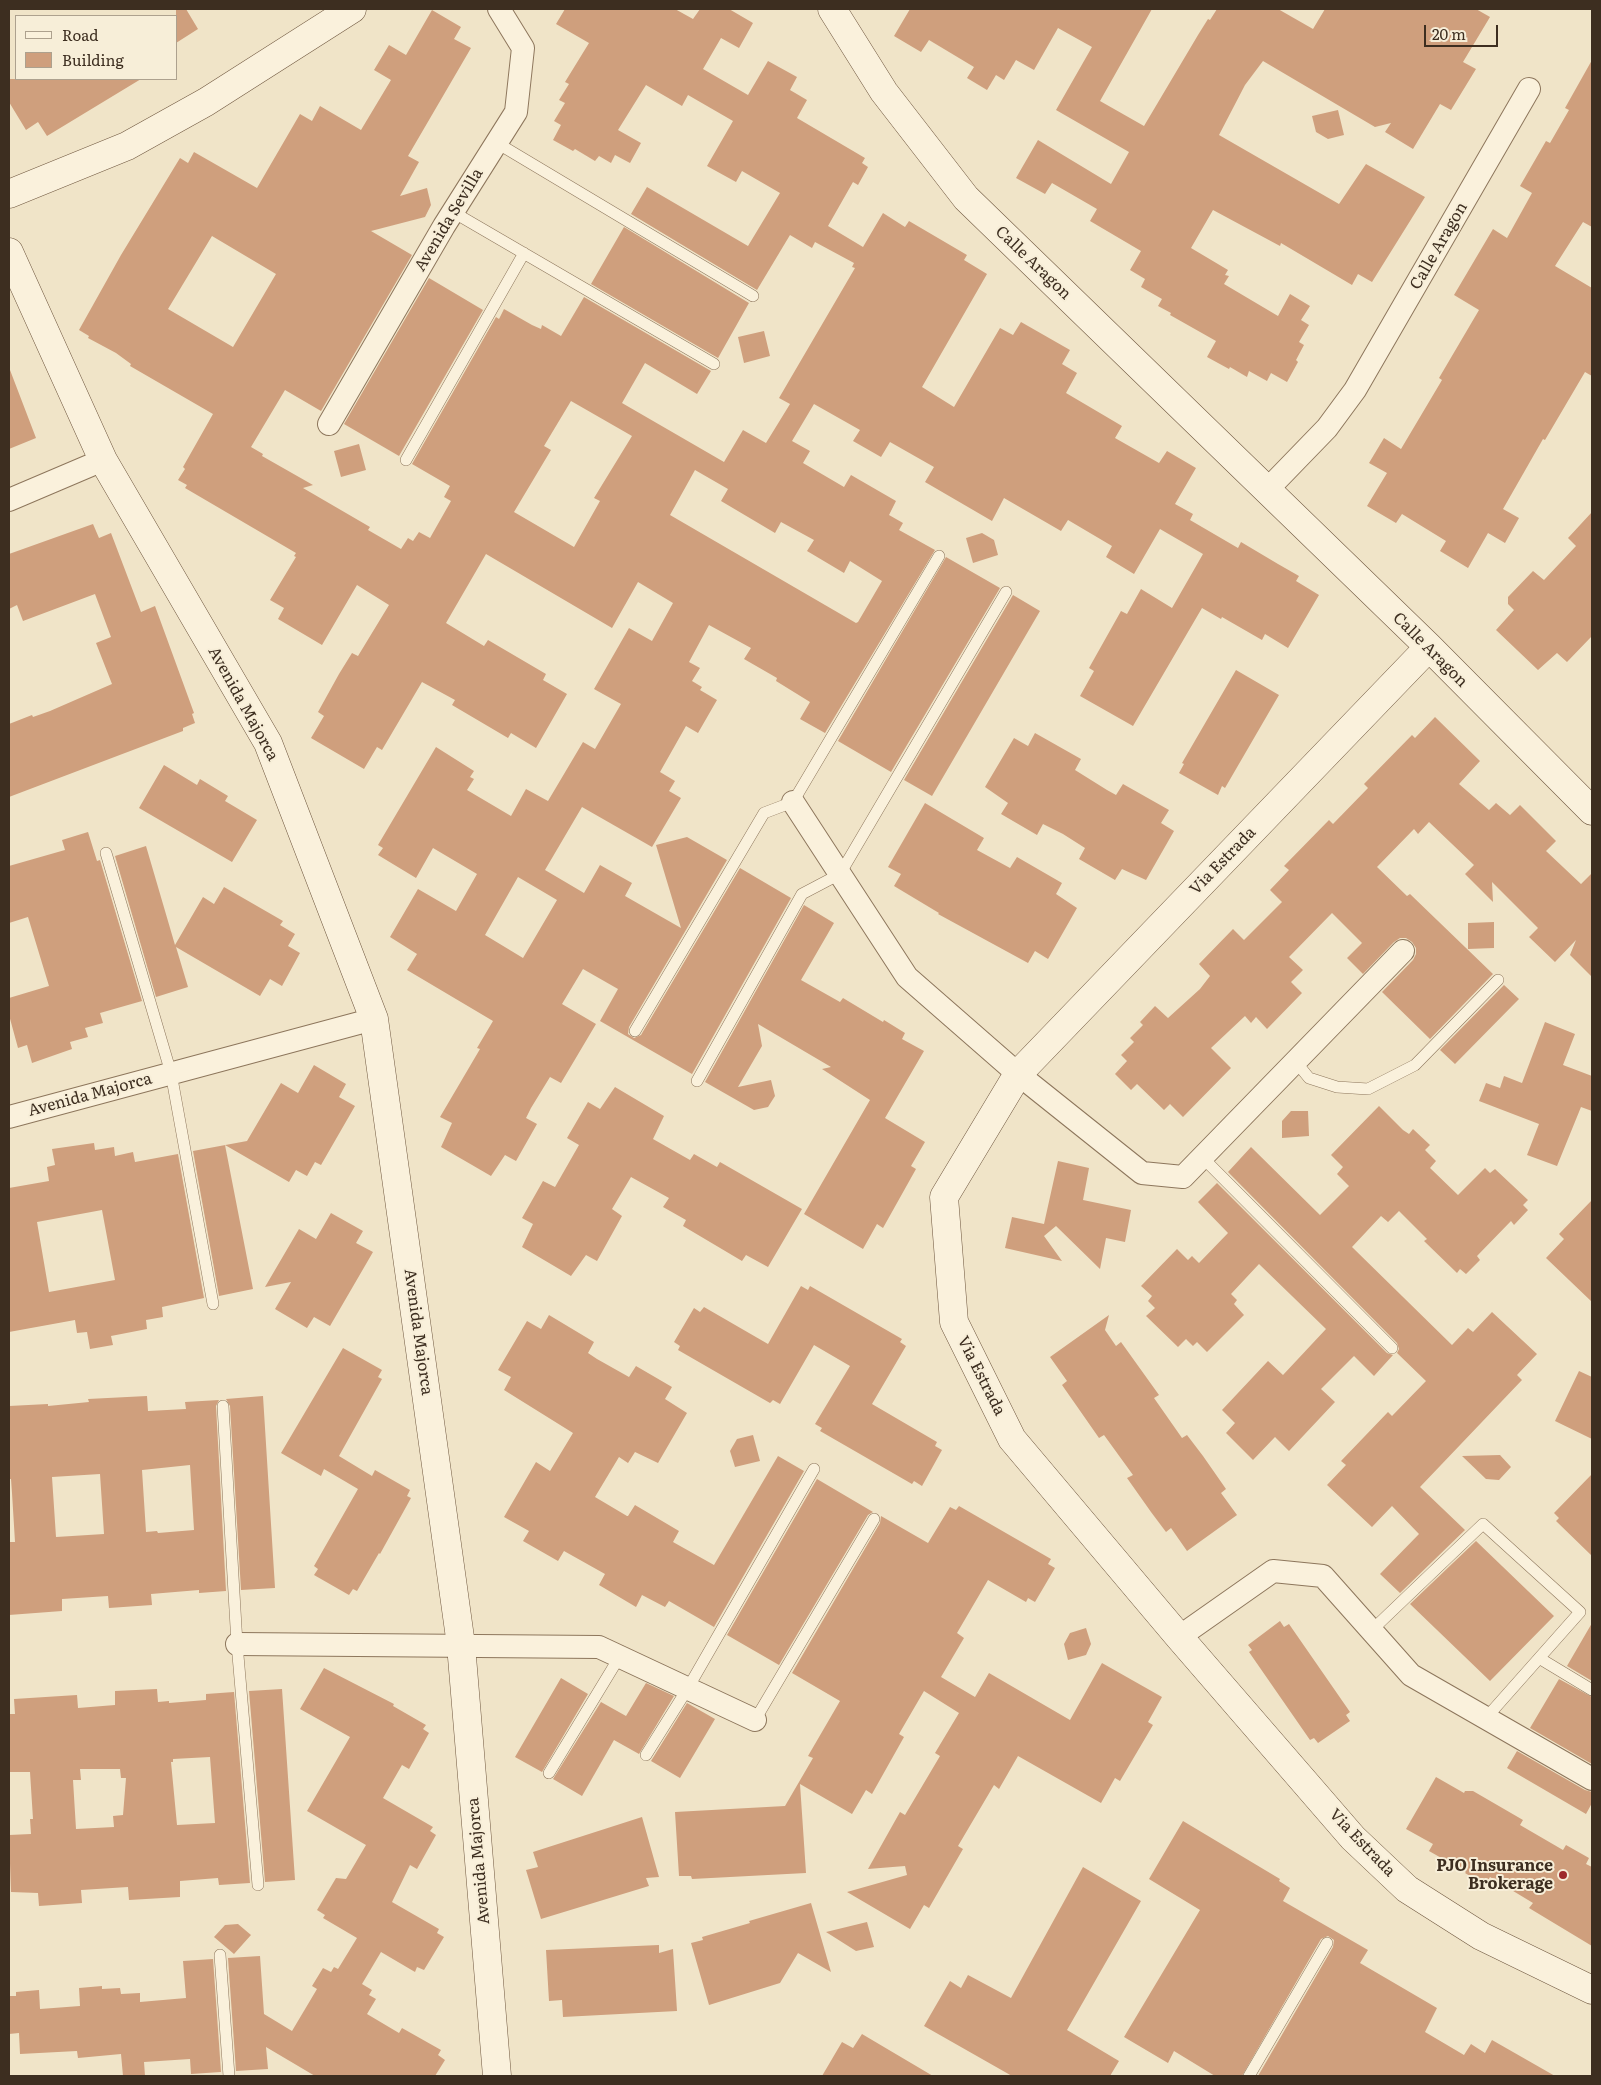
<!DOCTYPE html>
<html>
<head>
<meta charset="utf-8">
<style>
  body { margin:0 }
  #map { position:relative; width:1601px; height:2085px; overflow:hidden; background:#f0e4c8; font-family:Literata,serif }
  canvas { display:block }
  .frame { position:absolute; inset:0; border:10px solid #3d2e20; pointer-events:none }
  .legend { position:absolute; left:15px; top:15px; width:162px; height:65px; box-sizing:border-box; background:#f7eed8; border:1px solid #ada18e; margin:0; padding:6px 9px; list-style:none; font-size:15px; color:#3d2e20 }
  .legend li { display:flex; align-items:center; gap:10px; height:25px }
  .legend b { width:25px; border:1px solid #ada18e }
  .scale { position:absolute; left:1424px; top:25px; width:74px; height:22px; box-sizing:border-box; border:2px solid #3d2e20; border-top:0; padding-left:6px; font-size:15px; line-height:18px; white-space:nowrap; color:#3d2e20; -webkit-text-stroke:4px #f7eed8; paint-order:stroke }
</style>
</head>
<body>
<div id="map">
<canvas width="1601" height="2085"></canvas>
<div class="frame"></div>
<ul class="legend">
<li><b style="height:6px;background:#faf1dc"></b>Road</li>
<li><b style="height:14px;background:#cf9f7d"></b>Building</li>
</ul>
<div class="scale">20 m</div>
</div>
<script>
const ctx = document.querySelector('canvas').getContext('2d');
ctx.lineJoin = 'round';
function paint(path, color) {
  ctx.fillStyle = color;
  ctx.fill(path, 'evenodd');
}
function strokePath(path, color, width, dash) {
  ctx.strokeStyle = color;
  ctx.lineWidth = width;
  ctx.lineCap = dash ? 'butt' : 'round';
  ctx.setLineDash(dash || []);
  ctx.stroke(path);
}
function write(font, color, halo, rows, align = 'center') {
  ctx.font = font + ' Literata,serif';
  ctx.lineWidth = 4;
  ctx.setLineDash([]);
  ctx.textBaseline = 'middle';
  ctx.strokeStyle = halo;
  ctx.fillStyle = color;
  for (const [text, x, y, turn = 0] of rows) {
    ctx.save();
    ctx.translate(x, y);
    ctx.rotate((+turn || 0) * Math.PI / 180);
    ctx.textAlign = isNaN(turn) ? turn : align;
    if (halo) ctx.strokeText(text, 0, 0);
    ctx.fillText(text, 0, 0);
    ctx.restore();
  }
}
paint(new Path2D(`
  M176 9H186L198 29 176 43Z
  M565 9H675L693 19 700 9H729L753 23 739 48 721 38 703 69 748 95 768 61 797 77 790 90 807 100 797 118 865 158 862 163 868 167 858 185 853 182 828 226 863 247 883 213 905 227 909 221 967 255 964 260 987 274 922 387 954 407 1000 328 1013 335 1021 322 1070 350 1062 364 1077 373 1066 393 1122 426 1115 438 1159 463 1167 451 1196 468 1175 504 1193 514 1190 520 1238 548 1241 542 1278 564 1299 576 1296 581 1319 595 1288 648 1265 634 1262 640 1222 617 1221 619 1202 608 1133 726 1080 696 1094 671 1089 668 1121 611 1127 614 1141 589 1172 608 1203 554 1160 529 1134 574 1106 557 1112 546 1068 520 1061 531 1004 498 992 521 925 482 934 467 890 442 881 457 853 441 860 430 814 404 792 441 810 451 803 463 844 487 851 475 896 501 889 515 903 523 899 530 935 550 825 733 800 719 810 702 776 681 777 678 744 659 751 648 709 625 689 662 700 668 692 681 702 687 700 690 717 700 698 733 686 726 660 772 675 781 669 791 681 798 652 847 582 807 545 870 584 893 600 865 632 883 625 896 681 928 656 845 687 837 727 860 629 1027 628 1034 634 1038 641 1035 740 868 791 898 692 1074 600 1021 618 989 583 969 562 1004 596 1024 561 1083 550 1077 531 1108 526 1118 537 1124 516 1161 505 1155 491 1176 441 1147 452 1123 440 1117 480 1049 477 1048 493 1021 407 970 417 954 390 937 418 889 456 911 477 874 433 848 416 878 378 855 383 848 378 845 436 747 474 771 470 777 474 779 467 790 511 816 526 789 548 801 583 742 595 749 621 704 594 689 629 628 652 641 673 603 638 582 612 628 486 554 446 623 484 646 488 640 546 674 543 680 567 694 536 748 511 733 508 738 452 705 455 700 422 682 382 750 377 747 364 769 311 738 324 716 318 712 339 674 352 653 358 656 389 605 357 585 322 645 278 619 284 608 270 600 296 557 294 556 296 553 185 488 187 485 178 480 185 469 183 467 213 414 130 366 131 364 116 353 88 338 89 336 79 330 121 255 180 158 188 163 194 152 257 188 300 114 312 121 320 106 361 130 391 80 374 70 389 45 406 55 432 10 461 27 454 39 471 48 408 156 419 162 400 196 427 188 431 205 425 217 371 231 412 255 321 411 285 390 251 447 263 454 262 456 313 485 303 488 370 527 368 530 401 549 408 538 413 541 419 532 430 538 451 501 444 497 450 486 412 464 496 317 499 319 504 309 532 325 541 329 542 325 561 336 584 297 711 371 697 394 645 363 622 403 724 462 743 430 766 443 790 404 779 398 855 268 852 267 854 263 815 242 812 248 790 235 757 290 631 214 647 187 748 246 780 193 742 171 736 182 707 166 733 121 688 95 682 106 646 85 618 130 641 143 630 163 615 155 611 163 599 156 595 161 575 149 573 151 553 140 561 125 554 121 565 103 559 100 569 84 565 82 589 43 556 24ZM212 236 276 274 233 347 168 309ZM571 401 632 436 594 498 600 501 574 547 514 512 551 450 544 446ZM695 470 728 489 721 501 775 533 781 522 814 540 807 551 844 573 850 561 882 581 858 622 856 623 670 515ZM518 877 557 900 523 958 485 935Z
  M910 9H1152L1100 101 1144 126 1198 35 1208 19 1210 20 1217 9H1278L1313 29 1325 9H1476L1490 17 1463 62 1476 69 1451 110 1440 104 1413 149 1385 132 1391 123 1375 127 1263 61 1245 85 1219 135 1339 204 1366 164 1425 197 1372 282 1358 274 1352 285 1281 243 1280 246 1213 210 1191 248 1228 270 1225 275 1229 276 1224 284 1278 316 1290 294 1310 306 1301 320 1309 325 1299 342 1304 345 1296 360 1298 362 1287 382 1271 373 1267 381 1249 371 1247 377 1230 367 1229 369 1207 357 1216 341 1170 315 1171 313 1158 306 1162 299 1141 287 1145 279 1130 270 1141 251 1090 221 1097 209 1052 183 1045 194 1016 178 1038 140 1111 184 1129 152 1056 110 1092 47 1058 28 1034 70 1016 60 1004 80 996 75 987 90 967 78 974 67 929 40 921 52 894 36Z
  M1592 60V227L1583 222 1555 266 1592 288V376L1585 372 1545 440 1543 439 1503 509 1519 518 1505 543 1488 533 1468 568 1440 551 1446 541 1402 514 1396 523 1367 506 1387 473 1369 463 1384 438 1401 449 1442 380 1439 378 1479 310 1454 295 1493 229 1507 238 1532 193 1520 186 1546 141 1550 143 1569 110 1565 108Z
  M9 79H141L47 136 38 122 26 130 9 102Z
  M1338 110 1344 135 1328 139 1316 132 1312 116Z
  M624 227 749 303 718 358 591 284Z
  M429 278 483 310 399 456 344 424Z
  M764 331 770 356 744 363 738 337Z
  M9 370H10L36 438 9 449Z
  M359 444 366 470 341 477 334 451Z
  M1592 512V636L1567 662 1557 653 1538 670 1496 630 1514 610 1508 604V597L1533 571 1544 580 1576 546 1568 538Z
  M93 524 99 538 111 533 141 612 155 606 194 713 192 714 195 723 183 728V731L9 797V724L32 715 33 717 50 711 112 684 96 643 111 637 95 594 23 621 17 605 9 609V554Z
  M982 533 994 540 998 555 973 563 966 538Z
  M946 557 1000 588 891 772 838 741Z
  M1013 595 1040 611 932 796 904 780Z
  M1236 670 1279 695 1225 788 1222 786 1218 795 1179 773 1184 764 1182 763Z
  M1435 717 1480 761 1459 784 1489 810 1496 803 1510 815 1520 805 1556 841 1546 851 1581 884 1592 873V977L1570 955 1576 940 1555 962 1529 937 1538 928 1492 882 1493 902 1465 874 1474 865 1429 822 1418 834 1414 829 1377 867 1407 896 1410 894 1493 974 1430 1039 1382 992 1413 960 1416 954V948L1412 942 1406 938H1400L1394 942 1363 974 1347 958 1362 943 1332 913 1289 957 1303 970 1291 982 1302 993 1267 1029 1256 1017 1251 1023 1245 1016 1211 1048 1231 1068 1183 1117 1170 1104 1164 1110 1137 1084 1131 1090 1115 1074 1127 1061 1121 1055 1134 1042 1130 1038 1143 1025 1140 1022 1155 1006 1168 1018 1200 989 1210 976 1199 964 1233 929 1244 940 1282 902 1270 890 1289 870 1284 866 1329 820 1333 824 1368 788 1364 784 1412 735 1415 738Z
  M1035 733 1081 759 1075 770 1107 790 1116 795 1123 784 1169 810 1161 823 1174 831 1146 880 1122 869 1115 880 1079 859 1085 848 1063 834 1043 824 1037 835 1001 814 1008 803 985 787 1014 738 1028 746Z
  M164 765 197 785 200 779 228 796 225 801 257 820 232 862 139 808Z
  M925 803 984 838 977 850 1010 868 1017 857 1062 883 1056 894 1077 908 1048 959 1035 951 1028 963 938 914 939 913 894 886 901 874 888 867Z
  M88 832 97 861 100 860 142 1001 100 1013 103 1023 85 1028 88 1037 70 1042 72 1049 32 1063 27 1045 18 1048 9 1015V998L49 986 28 917 9 923V866L65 850 62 840Z
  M146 846 175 945 203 897 214 904 224 887 283 921 280 925 295 934 288 946 300 953 282 986 270 979 260 996 176 947 188 987 156 997 115 856Z
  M804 905 834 923 801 980 840 1002 843 998 883 1022 884 1020 905 1033 902 1039 924 1051 885 1118 925 1142 911 1166 916 1169 883 1228 877 1224 863 1249 804 1214 870 1100 822 1069 831 1067 758 1024 762 1046 738 1087 771 1080 775 1096 768 1107 754 1110 705 1082Z
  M1494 922V948L1468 949V923Z
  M1504 985 1519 999 1455 1064 1440 1050Z
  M1545 1022 1575 1034 1563 1065 1592 1076V1111L1581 1107 1557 1166 1527 1155 1539 1124 1479 1101 1486 1083 1500 1088 1504 1076 1522 1083Z
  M314 1065 346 1084 339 1097 355 1106 321 1165 315 1162 307 1176 296 1170 289 1182 225 1145 253 1289 219 1296 193 1151 247 1141 281 1083 298 1093Z
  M615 1087 664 1116 653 1139 690 1160 694 1154 717 1167 720 1162 802 1209 768 1267 746 1255 742 1261 683 1226 686 1220 663 1207 669 1198 631 1177 612 1209 622 1216 597 1261 586 1255 571 1276 522 1247 533 1224 522 1218 543 1181 555 1187 579 1145 567 1138 588 1102 600 1109Z
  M1379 1106 1403 1130 1409 1134 1413 1129 1430 1145 1425 1150 1436 1161 1430 1168 1458 1195 1485 1168 1490 1173 1495 1169 1528 1200 1523 1205 1528 1210 1514 1225 1511 1221 1477 1256 1480 1260 1466 1274 1460 1269 1457 1273 1424 1241 1427 1239 1399 1211 1388 1222 1381 1216 1352 1247 1452 1345 1468 1328 1473 1332 1492 1312 1537 1354 1517 1375 1522 1380 1420 1487 1465 1530 1400 1593 1380 1574 1419 1534 1392 1506 1372 1527 1327 1485 1346 1465 1341 1461 1388 1412 1392 1416 1426 1381 1397 1353 1399 1349 1397 1343 1228 1172 1251 1147 1320 1215 1349 1186 1337 1174 1343 1167 1331 1155Z
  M1291 1111H1308L1309 1136 1282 1138V1121Z
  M94 1143 95 1150 114 1147 115 1156 133 1152 135 1162 178 1154 204 1298 162 1307 163 1317 146 1320 147 1329 111 1336 113 1345 90 1349 87 1332 77 1333 75 1320 9 1332V1188L49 1181 47 1167 55 1165 52 1149ZM102 1210 115 1280 49 1292 37 1222Z
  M1058 1161 1089 1168 1083 1200 1131 1210 1125 1242 1106 1238 1100 1269 1056 1226 1044 1236 1062 1261 1005 1248 1012 1217 1044 1224Z
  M1217 1183 1387 1353 1393 1355 1374 1376 1354 1356 1321 1389 1335 1402 1289 1451 1275 1437 1253 1460 1226 1433 1235 1423 1222 1410 1268 1361 1283 1375 1326 1329 1259 1264 1231 1294 1237 1300 1234 1304 1244 1315 1207 1352 1197 1342 1193 1346 1186 1339 1178 1347 1146 1316 1155 1308 1148 1301 1152 1296 1141 1286 1177 1249 1188 1260 1192 1256 1199 1263 1228 1233 1198 1202Z
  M1592 1200V1302L1546 1258 1564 1239 1559 1234Z
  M331 1213 363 1231 356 1243 373 1252 330 1326 314 1317 307 1328 275 1309 291 1282 265 1287 299 1229 316 1239Z
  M801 1286 808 1290 810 1286 902 1339 900 1342 906 1346 872 1404 937 1442 935 1446 942 1450 922 1486 914 1481 912 1484 820 1431 822 1428 815 1424 850 1366 814 1345 780 1404 773 1400 770 1403 678 1350 680 1346 674 1342 694 1308 700 1312 704 1307 768 1344Z
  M549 1315 594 1342 588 1353 597 1359 629 1377 636 1366 672 1387 665 1399 687 1413 658 1463 635 1452 628 1463 619 1457 595 1497 627 1516H628L635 1505 679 1531 673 1542 714 1565 778 1456 804 1471 714 1627 669 1601 665 1607 642 1595 636 1607 599 1585 605 1574 564 1551 558 1561 523 1541 529 1531 504 1517 536 1462 550 1471 573 1433 504 1390 511 1377 498 1370 527 1321 541 1329Z
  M1109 1315 1105 1330 1116 1346 1121 1342 1159 1395 1154 1398 1182 1438 1187 1435 1203 1456 1226 1489 1221 1493 1237 1515 1187 1551 1171 1528 1166 1532 1151 1512 1127 1478 1133 1475 1104 1435 1099 1438 1076 1405 1062 1385 1067 1381 1050 1357Z
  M343 1348 382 1370 378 1377 382 1379 339 1456 372 1476 375 1470 410 1490 407 1496 411 1498 380 1554 379 1553 357 1591 353 1589 349 1595 314 1575 318 1569 314 1566 358 1489 324 1469 321 1476 281 1453Z
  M1579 1371 1592 1377V1439L1555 1421Z
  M147 1396 148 1411 186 1409 185 1402 219 1400 216 1406 226 1591 199 1593V1590L151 1594 152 1605 109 1608 108 1596 62 1599V1611L9 1615V1542H15L12 1493 11 1479H9V1406L48 1404V1406L89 1402 88 1399ZM190 1465 194 1530 158 1533 157 1531 146 1532 142 1470ZM100 1474 104 1534 56 1537 52 1477Z
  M263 1396 275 1588 241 1590 230 1406 226 1399Z
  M753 1435 760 1461 735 1467 730 1451 737 1439Z
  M1500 1455 1511 1467 1499 1480 1486 1479 1462 1456Z
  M1592 1474V1556L1556 1521 1559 1518 1554 1513Z
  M817 1479 873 1512 868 1515 779 1665 727 1635Z
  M959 1506 1051 1559 1048 1564 1055 1568 1035 1602 1028 1598 1026 1602 988 1580 957 1633 964 1638 941 1677 975 1697 989 1673 1070 1720 1102 1663 1162 1697 1148 1722 1153 1725 1120 1781 1115 1778 1101 1803 1018 1756 999 1789 994 1785 958 1846 963 1849 929 1908 924 1905 910 1929 847 1892 907 1875 905 1866 868 1869 900 1812 905 1815 940 1756 935 1753 959 1713 924 1691 899 1734 904 1737 872 1794 866 1790 852 1814 800 1784 806 1873 692 1879 691 1876H679L675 1812 785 1806 813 1758 808 1756 840 1701 792 1673 880 1523 881 1516 928 1543 950 1507 956 1510Z
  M1476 1541 1554 1616 1490 1681 1410 1604Z
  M1280 1621 1284 1627 1289 1624 1350 1712 1346 1715 1350 1721 1318 1743 1314 1738 1310 1740 1249 1652 1252 1650 1248 1645Z
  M1592 1623V1681L1567 1666Z
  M1086 1628 1091 1644 1086 1655 1068 1660 1064 1644 1070 1633Z
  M324 1668 394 1704 393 1706 426 1725 423 1729 429 1733 409 1769 402 1765 383 1798 433 1827 430 1831 436 1835 417 1869 410 1865 392 1902 439 1929 437 1933 444 1937 424 1970 417 1967 415 1972 381 1952 362 1984 372 1990 369 1995 376 1999 367 2014 399 2033 402 2028 441 2050 438 2055 445 2060 435 2076H315L266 2047 268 2069 236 2071 228 1958 260 1956 264 2014 292 2031 317 1989 312 1986 323 1968 331 1972 334 1967 338 1969 357 1938 323 1918 325 1915 317 1910 336 1878 346 1879 366 1845 307 1811 350 1737 300 1709Z
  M561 1678 588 1694 542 1772 515 1757Z
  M1559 1679 1592 1697V1764L1530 1728Z
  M646 1683 674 1696 639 1754 614 1740 582 1796 553 1779 601 1702 626 1716Z
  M157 1689 158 1702 169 1701V1703L206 1700V1694L234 1692 250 1883 219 1885 218 1878 180 1881V1897L129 1900 128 1887 81 1890 82 1903 39 1906 38 1893 11 1892 9 1835 31 1834 30 1819H33L30 1772H9V1714H15L14 1699 77 1695 78 1708 115 1705V1691ZM210 1757 215 1823 177 1825 171 1762H173V1759ZM80 1769H120L121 1778H126L123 1815 113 1816 114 1827 76 1829 73 1780H81Z
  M282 1689 295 1880 265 1882 249 1691Z
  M687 1703 715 1719 680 1778 651 1761Z
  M1517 1751 1585 1790 1592 1792V1803L1586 1814 1507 1768Z
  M1436 1777 1464 1793 1465 1791H1473L1523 1820 1520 1825 1563 1850 1566 1845 1589 1858 1586 1864 1592 1867V1946L1529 1908 1533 1903 1490 1877 1485 1885 1465 1873 1466 1872 1429 1851 1433 1844 1406 1829Z
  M642 1817 659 1877 646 1878 649 1886 541 1919 526 1870 538 1867 533 1852Z
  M1183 1821 1280 1879 1279 1881 1290 1888 1283 1901 1368 1950 1360 1963 1437 2008 1425 2032 1464 2055 1471 2044 1485 2053 1492 2040 1555 2076H1258L1333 1947 1334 1940 1328 1936 1321 1939 1242 2076H1215L1174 2051 1168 2063 1124 2037 1200 1910 1149 1879Z
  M1083 1867 1141 1901 1067 2030 1119 2061 1110 2076H1012L924 2026 950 1981 961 1988 968 1975 1011 1998Z
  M811 1903 831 1972 798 1953 780 1983 709 2005 691 1943 703 1940 702 1937 750 1923 749 1921Z
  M867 1922 874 1947 856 1951 826 1932Z
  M238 1924 251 1935 234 1954 214 1937 225 1925Z
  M659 1945V1953L673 1949 677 2011 563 2017 562 2000 549 2001 546 1950Z
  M213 1959 221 2072 191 2074 190 2059 144 2062 145 2076H123L121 2054 78 2058 77 2051 20 2054 19 2033 9 2034V1996H16V1992L39 1990 40 2009 80 2006 79 1988 102 1986V1989L120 1988 121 1994 140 1993V2002L186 1998 183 1961Z
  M862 2034 889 2050 933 2076H822L842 2042 853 2048Z`), '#cf9f7d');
const lane = new Path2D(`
  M497 143 753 296
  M453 212 714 364
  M406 460 524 253
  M106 853 171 1073 213 1304
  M635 1031 764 813 793 802 939 556
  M1296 1062 1309 1078 1337 1087 1368 1089 1415 1065 1498 980
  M697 1081 802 894 840 874 1006 592
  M1202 1157 1392 1348
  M223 1406 237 1644 258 1885
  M1372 1630 1483 1524 1580 1612 1486 1718
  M1539 1658 1592 1690
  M755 1720 874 1519
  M646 1755 688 1688 814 1469
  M549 1773 620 1656
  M220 1955 229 2076
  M1249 2076 1327 1943`);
const street = new Path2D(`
  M329 424 444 226 516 112 523 48 499 9
  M1266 491 1327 428 1355 390 1529 89
  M9 500 103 460
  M793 802 907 977 1018 1074 1142 1173 1183 1177 1403 951
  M9 1117 374 1019
  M1179 1637 1273 1571 1323 1576 1411 1675 1592 1779
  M237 1644 599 1647 755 1720`);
const secondary = new Path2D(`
  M832 9 884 92 966 198 1429 647 1592 811
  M9 194 127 146 206 102 352 9
  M9 252 103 460 268 743 374 1019 461 1645 497 2076
  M1429 647 1018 1074 944 1197 954 1322 1012 1439 1179 1637 1353 1838 1407 1889 1481 1936 1592 1990`);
strokePath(lane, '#8d765c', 12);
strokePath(street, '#8d765c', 24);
strokePath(secondary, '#6f573f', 29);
strokePath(lane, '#faf1dc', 11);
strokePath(street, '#faf1dc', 22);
strokePath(secondary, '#faf1dc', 28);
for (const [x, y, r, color] of [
  [1563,1875,5,"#9e2a2b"]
]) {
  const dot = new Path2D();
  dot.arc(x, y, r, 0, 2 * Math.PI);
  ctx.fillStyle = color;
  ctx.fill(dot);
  strokePath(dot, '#f7eed8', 2);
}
write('16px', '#3d2e20', '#f7eed8', [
  ["Avenida Sevilla",449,220,-59],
  ["Calle Aragon",1439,246,-60],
  ["Calle Aragon",1033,263,44],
  ["Calle Aragon",1430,650,45],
  ["Avenida Majorca",243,704,61],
  ["Via Estrada",1223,861,-46],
  ["Avenida Majorca",90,1095,-15],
  ["Avenida Majorca",418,1332,82],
  ["Via Estrada",981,1376,63],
  ["Via Estrada",1362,1843,46],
  ["Avenida Majorca",479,1861,-95]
]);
write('bold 16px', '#3d2e20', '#f7eed8', [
  ["PJO Insurance",1553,1866],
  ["Brokerage",1553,1884]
], 'right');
</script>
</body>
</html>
